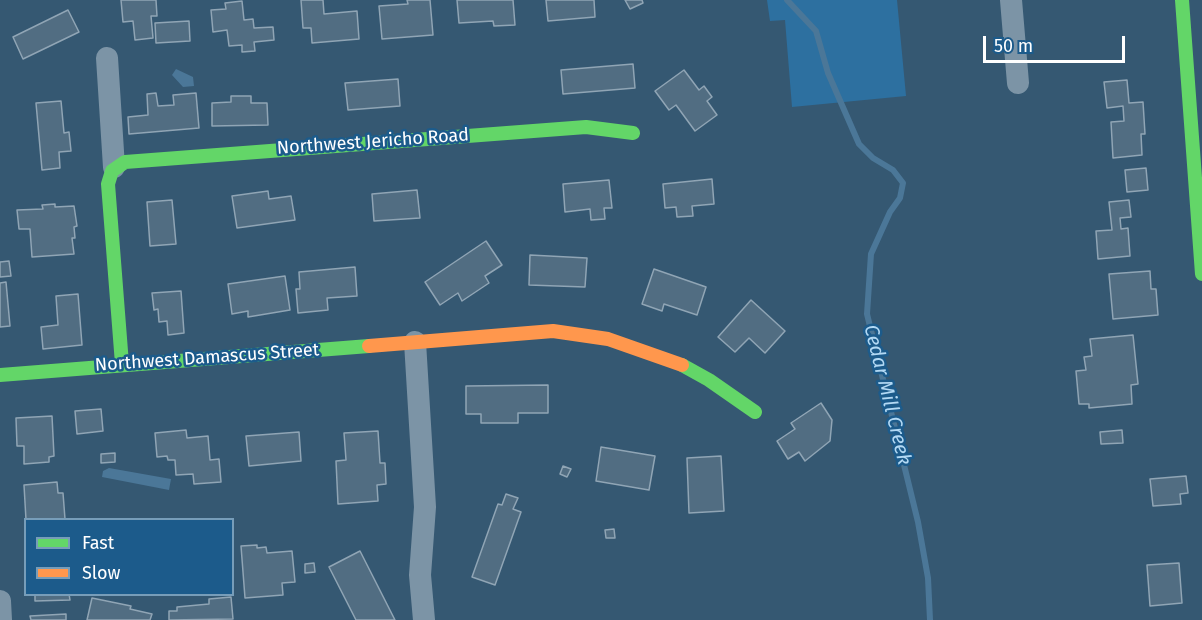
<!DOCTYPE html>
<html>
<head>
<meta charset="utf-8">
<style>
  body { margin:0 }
  #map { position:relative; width:1202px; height:620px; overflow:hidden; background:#355872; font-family:"Fira Sans",sans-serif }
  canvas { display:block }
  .legend { position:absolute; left:24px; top:518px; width:210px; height:78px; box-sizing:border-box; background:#1c5b8b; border:2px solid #779db9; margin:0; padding:8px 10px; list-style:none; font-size:18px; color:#fff }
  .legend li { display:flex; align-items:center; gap:12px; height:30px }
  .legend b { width:30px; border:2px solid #779db9 }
  .scale { position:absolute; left:983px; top:36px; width:142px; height:27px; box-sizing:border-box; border:3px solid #fff; border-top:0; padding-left:8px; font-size:18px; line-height:21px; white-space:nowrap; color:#fff; -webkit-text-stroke:4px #1c5b8b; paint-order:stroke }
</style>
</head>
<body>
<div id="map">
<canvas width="1202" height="620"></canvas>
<ul class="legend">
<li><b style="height:8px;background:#63d668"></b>Fast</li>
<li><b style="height:8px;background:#ff974d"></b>Slow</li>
</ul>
<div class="scale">50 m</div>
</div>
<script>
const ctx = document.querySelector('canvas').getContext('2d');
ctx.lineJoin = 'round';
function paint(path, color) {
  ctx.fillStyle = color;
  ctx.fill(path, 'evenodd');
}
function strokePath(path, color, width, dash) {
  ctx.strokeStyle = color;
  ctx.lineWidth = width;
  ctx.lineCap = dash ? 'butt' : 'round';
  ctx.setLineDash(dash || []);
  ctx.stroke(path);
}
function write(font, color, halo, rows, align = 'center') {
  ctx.font = font + ' "Fira Sans",sans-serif';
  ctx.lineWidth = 5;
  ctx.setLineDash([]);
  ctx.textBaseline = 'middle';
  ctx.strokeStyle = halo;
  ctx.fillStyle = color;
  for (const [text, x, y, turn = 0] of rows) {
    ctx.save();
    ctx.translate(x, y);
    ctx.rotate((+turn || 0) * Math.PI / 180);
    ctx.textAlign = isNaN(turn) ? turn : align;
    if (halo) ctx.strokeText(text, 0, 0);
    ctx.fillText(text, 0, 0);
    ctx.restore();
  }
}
paint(new Path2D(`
  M767 0H897L906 96 792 107 785 20 770 21Z`), '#2d70a0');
paint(new Path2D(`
  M176 69 193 77 194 86 183 87 172 75Z
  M109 468 171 479 169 490 102 477 103 471Z`), '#4b7798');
strokePath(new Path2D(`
  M787 0 816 31 828 73 859 144 873 158 893 170 903 183 900 198 890 212 871 254 867 314 918 522 928 578 930 620`), '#4b7798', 6);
const building = new Path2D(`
  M121 0H156L157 16H151L153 38 135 40 133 21 123 22Z
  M301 0H323L324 14 357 11 359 39 312 43 311 28H303Z
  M407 0H430L433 35 382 39 379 6 408 4Z
  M457 0H513L515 25 494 26 493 21 459 23Z
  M546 0H594L595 17 548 21Z
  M625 0H642L643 3 630 9Z
  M242 1 244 20 253 19 254 28 273 27 274 40 254 42 255 51 242 52V45L229 46 227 30 213 32 211 10 226 9 225 3Z
  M68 10 79 32 23 59 13 37Z
  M189 21 190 41 156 43 155 23Z
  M633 64 635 88 563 94 561 70Z
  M684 70 699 90 704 86 712 97 707 101 717 115 695 131 676 105 669 110 655 91Z
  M398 79 400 106 348 110 345 83Z
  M1127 80 1129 103 1143 102 1145 134H1141L1142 155 1113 158 1111 122 1124 121 1123 106 1107 108 1104 82Z
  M156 93 158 106 174 105 173 95 196 93 199 128 129 134 128 117 148 115 147 94Z
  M231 96H251V103H267L268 125 212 126V103L231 102Z
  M61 101 64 133 69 132 71 151 59 152 60 168 42 170 36 103Z
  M1146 168 1148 190 1127 192 1125 170Z
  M712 179 714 204 692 206 693 216 677 217 676 207 665 208 663 184Z
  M609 180 612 208H604L605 219 591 220 590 209 565 212 563 184Z
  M417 190 420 218 374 221 372 194Z
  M268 191 269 199 291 196 295 220 237 228 232 196Z
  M172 200 176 244 150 246 147 202Z
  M1129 200 1131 217 1120 218 1121 229 1128 228 1130 256 1098 259 1096 231 1112 230 1109 202Z
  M55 204V207L74 206 77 226 74 227 75 238H72L74 254 32 257 30 229H19L17 210 43 209 42 205Z
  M486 241 502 265 485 276 489 283 462 301 458 293 440 305 425 282Z
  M530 255 587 258 585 287 529 285Z
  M9 261 11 276 0 277V262Z
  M355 267 357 296 327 298 328 310 298 313 296 289H300L299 272Z
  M654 269 706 287 697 315 664 304 662 311 642 304Z
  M1150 271 1151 289H1156L1158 315 1113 319 1109 274Z
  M285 276 290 310 248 317V311L232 314 228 284Z
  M6 282 10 326 0 327V283Z
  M181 291 184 333 168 335 167 321 159 322 158 309 154 310 152 293Z
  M78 294 82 345 43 349 41 327 58 325 56 296Z
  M751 300 785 331 765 353 749 338 735 352 718 337Z
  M1133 335 1138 384 1131 385 1132 404 1089 408V404H1079L1076 371 1086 370 1084 357 1092 356 1090 339Z
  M548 385V413H518V423H481V414H466V386Z
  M821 403 832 420 830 441 805 461 799 452 788 459 777 441 795 429 791 423Z
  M101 409 103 431 77 434 75 411Z
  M52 416 54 456 49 457V462L24 464V446H17L16 418Z
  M186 430 187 438 208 436 210 460 219 459 221 482 194 484 193 474 176 475 175 460H168L167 456 157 457 155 433Z
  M1122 430 1123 443 1101 444 1100 432Z
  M378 431 380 463H385L386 484 377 485 378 501 338 504 336 461 346 460 344 433Z
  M299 432 301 461 249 466 246 436Z
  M601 447 655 456 649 490 596 481Z
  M115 453V462L101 463V454Z
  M721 456 724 511 689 513 687 458Z
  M563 466 571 469 567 477 560 474Z
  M1186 476 1188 493 1180 494 1181 504 1153 506 1150 479Z
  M57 482 58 493H63L65 519 26 520 24 485Z
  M506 494 518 498 513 509 521 512 495 585 472 577 498 504 502 505Z
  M614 529 615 538H606L605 530Z
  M257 545V548L266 547 267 553 292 551 295 582 282 583 283 595 245 598 241 546Z
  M360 551 395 620H356L329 567Z
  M314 563 315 572 305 573V564Z
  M1179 563 1182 603 1150 606 1147 565Z
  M35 594H69L70 600 35 601Z
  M231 597 233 619 169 620V611H177V607L209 604V599Z
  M92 598 131 606 130 609 152 614 150 620H87Z
  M66 614V620H31L30 616Z`);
paint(building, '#516d82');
strokePath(building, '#90a5b5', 1.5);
strokePath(new Path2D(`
  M1011 0 1018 83
  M107 58 114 167
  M415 342 425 507 420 575 424 620
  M0 601 1 620`), '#7c94a6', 22);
strokePath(new Path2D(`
  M1182 0 1202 274
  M122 364 108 184 112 171 125 162 586 127 633 133
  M682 365 709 380 755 412
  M0 375 369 346`), '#63d668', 14);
strokePath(new Path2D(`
  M369 346 553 331 608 339 682 365`), '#ff974d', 14);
write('18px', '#fff', '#1c5b8b', [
  ["Northwest Jericho Road",373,142,-4],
  ["Northwest Damascus Street",207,358,-4]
]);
write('italic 20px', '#b3d9f4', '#1c5b8b', [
  ["Cedar Mill Creek",887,395,76]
]);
</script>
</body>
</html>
